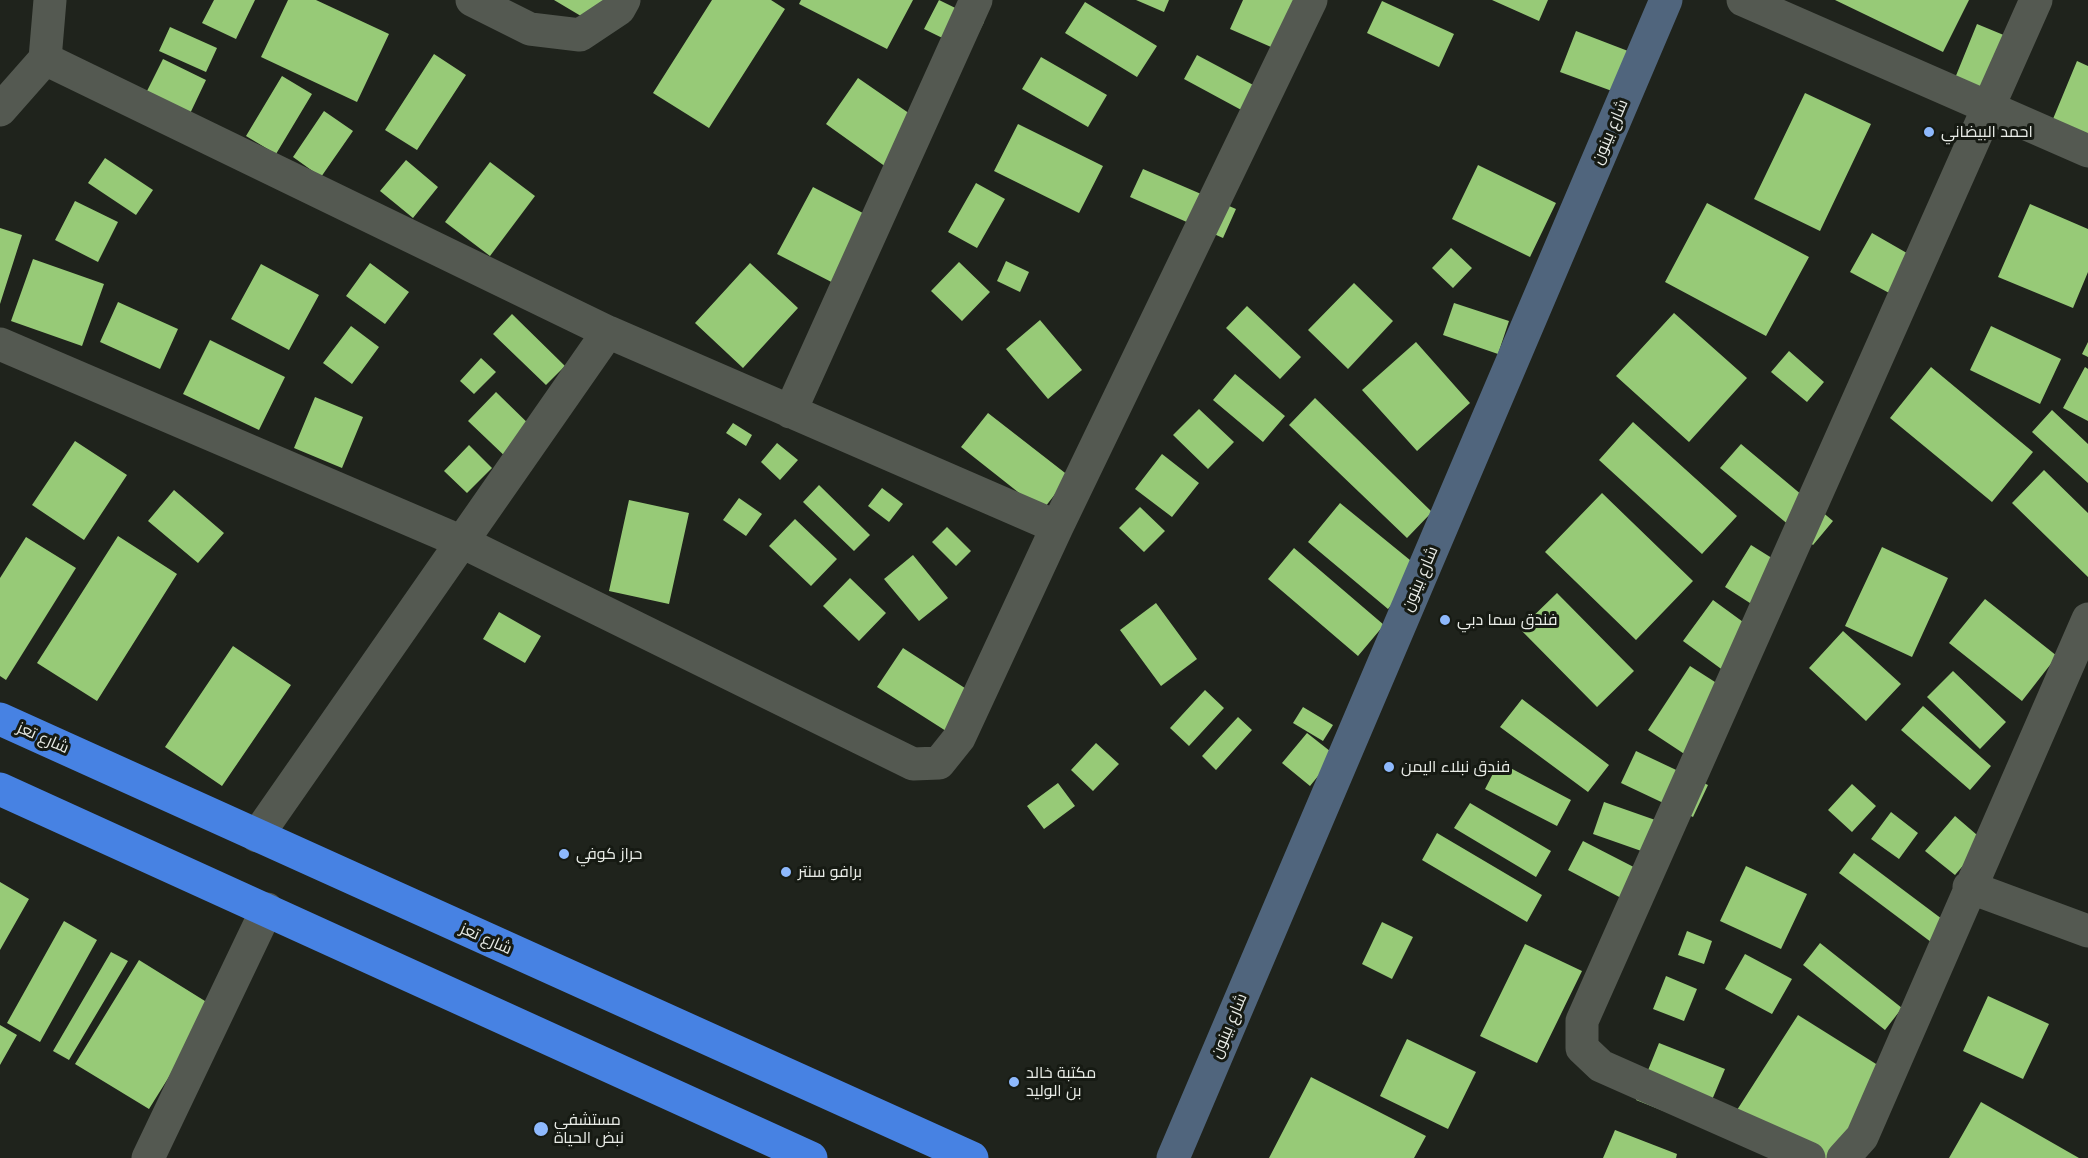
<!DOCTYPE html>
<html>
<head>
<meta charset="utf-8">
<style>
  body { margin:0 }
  canvas { display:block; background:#1f231c }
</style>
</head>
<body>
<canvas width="2088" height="1158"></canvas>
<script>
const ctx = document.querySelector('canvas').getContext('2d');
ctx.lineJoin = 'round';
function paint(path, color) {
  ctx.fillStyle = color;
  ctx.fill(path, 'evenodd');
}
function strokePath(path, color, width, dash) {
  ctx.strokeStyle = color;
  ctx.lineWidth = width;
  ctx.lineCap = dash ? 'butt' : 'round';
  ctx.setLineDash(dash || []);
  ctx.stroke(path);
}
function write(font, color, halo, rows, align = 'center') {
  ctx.font = font + ' Quicksand,Cairo,sans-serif';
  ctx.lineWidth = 6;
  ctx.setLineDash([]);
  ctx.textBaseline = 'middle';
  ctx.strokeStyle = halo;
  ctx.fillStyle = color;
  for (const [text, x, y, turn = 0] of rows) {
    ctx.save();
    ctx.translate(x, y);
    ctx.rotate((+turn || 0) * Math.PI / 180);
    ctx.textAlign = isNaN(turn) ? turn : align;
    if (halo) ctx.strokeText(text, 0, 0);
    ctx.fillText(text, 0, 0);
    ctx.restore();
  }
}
paint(new Path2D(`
  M214 0H255L236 39 202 23Z
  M288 0H316L389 34 357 102 261 57Z
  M554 0H604L591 22Z
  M712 0H771L785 9 709 128 653 93Z
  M801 0H913L887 49 799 4Z
  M939 0 984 22 969 51 924 29Z
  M1136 0H1169L1164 12Z
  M1243 0H1310L1287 54 1230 29Z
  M1492 0H1548L1539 21Z
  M1835 0H1969L1943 52Z
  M1382 1 1454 34 1439 67 1367 33Z
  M1085 2 1157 46 1137 77 1065 33Z
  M1977 24 2023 43 2000 102 1953 83Z
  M170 27 217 48 206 72 159 51Z
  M1576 31 1628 51 1612 91 1560 72Z
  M434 54 466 75 417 150 385 130Z
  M1197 55 1272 95 1258 119 1184 79Z
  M1041 57 1107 95 1088 127 1022 89Z
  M163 59 206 80 186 122 142 101Z
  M2077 61 2088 66V147L2048 131Z
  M282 76 312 94 276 154 246 136Z
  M858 78 926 125 893 172 826 124Z
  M1805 93 1871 124 1820 231 1754 199Z
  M324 111 353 131 321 177 293 157Z
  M1018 124 1103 166 1079 213 994 171Z
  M105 158 153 190 136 215 88 183Z
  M406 160 438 187 413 218 380 191Z
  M490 162 535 196 490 256 445 222Z
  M1478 165 1556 203 1530 257 1452 219Z
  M1143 169 1236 209 1223 238 1130 197Z
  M976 183 1005 199 977 248 948 232Z
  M813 187 880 222 845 289 777 254Z
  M75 201 118 222 98 262 55 240Z
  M1707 203 1809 257 1766 336 1665 282Z
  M2030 204 2088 229V272L2073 308 1998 277Z
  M0 228 22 235 0 304Z
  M1872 233 1912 256 1891 294 1850 272Z
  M1451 248 1472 268 1453 288 1432 268Z
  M33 259 104 284 82 346 11 321Z
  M1006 261 1029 272 1020 292 997 281Z
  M959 262 990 292 962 321 931 291Z
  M370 263 409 292 385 324 346 296Z
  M750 263 798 308 743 368 695 323Z
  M261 264 319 295 289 350 231 319Z
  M1354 283 1393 321 1348 369 1308 330Z
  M118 302 178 329 160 369 100 342Z
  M1454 303 1509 321 1498 354 1443 335Z
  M1247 306 1301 357 1280 379 1226 328Z
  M1674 313 1747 378 1689 442 1616 376Z
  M512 314 565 366 546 385 493 334Z
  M1040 320 1082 370 1048 399 1006 349Z
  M351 326 379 347 352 384 323 363Z
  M1991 326 2061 359 2040 404 1970 370Z
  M210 340 285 377 259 430 183 394Z
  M1416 342 1470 403 1417 451 1362 390Z
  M2088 342V357L2082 354Z
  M1789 351 1824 382 1807 402 1771 372Z
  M481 358 496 372 474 394 460 381Z
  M1931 367 2033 452 1992 502 1890 418Z
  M2085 367 2088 369V421L2063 408Z
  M1235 374 1285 416 1263 442 1213 400Z
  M496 392 538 433 510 461 468 421Z
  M315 397 363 417 342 468 294 448Z
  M1315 398 1432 512 1407 538 1289 425Z
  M1199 409 1234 442 1208 469 1173 435Z
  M2052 410 2088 444V483L2032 432Z
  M988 413 1069 476 1042 511 961 447Z
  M1633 422 1737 516 1702 554 1599 460Z
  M733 423 752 435 746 446 726 433Z
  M75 441 127 475 84 540 32 505Z
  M777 443 798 460 780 480 761 462Z
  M1741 444 1833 521 1813 545 1720 468Z
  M469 445 492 468 467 493 444 471Z
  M1162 454 1199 483 1172 517 1135 489Z
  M2044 470 2088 513V577L2012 503Z
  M819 485 870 535 854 551 803 502Z
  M882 488 903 504 889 522 868 506Z
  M174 490 224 533 198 563 148 521Z
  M1602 493 1693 581 1636 640 1545 552Z
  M739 498 762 514 746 536 723 520Z
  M629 500 689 513 669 604 609 591Z
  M1340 503 1421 569 1388 609 1308 542Z
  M1140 507 1165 531 1144 552 1119 528Z
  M795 519 837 559 811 586 769 546Z
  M947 527 971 551 956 566 932 542Z
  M118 536 177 574 97 701 37 663Z
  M26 537 76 568 6 680 0 676V578Z
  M1751 545 1791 570 1764 612 1725 587Z
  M1882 547 1948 578 1912 657 1845 626Z
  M1294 548 1384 625 1358 656 1268 579Z
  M913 555 948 598 919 621 884 579Z
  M850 578 886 613 859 641 823 606Z
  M1557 593 1634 671 1597 707 1520 629Z
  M1985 599 2057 656 2022 701 1949 643Z
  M1713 600 1765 638 1735 679 1683 641Z
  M1156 603 1197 659 1161 686 1120 630Z
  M499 612 541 636 525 663 483 639Z
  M1843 631 1901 684 1866 721 1809 668Z
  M233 646 291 685 222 786 165 747Z
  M903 648 971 692 946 731 877 687Z
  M1690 666 1740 698 1698 763 1648 730Z
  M1953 671 2006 722 1980 749 1927 697Z
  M1205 690 1224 708 1189 746 1170 728Z
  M1522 699 1609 765 1588 792 1500 727Z
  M1923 706 1991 766 1970 790 1901 730Z
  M1303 707 1333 725 1323 741 1293 723Z
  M1238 717 1252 730 1216 770 1202 756Z
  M1307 733 1335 755 1310 786 1282 763Z
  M1096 743 1119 764 1093 791 1071 770Z
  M1636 751 1708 785 1693 817 1621 783Z
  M1499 762 1571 800 1557 826 1485 789Z
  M1058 783 1075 806 1044 829 1027 806Z
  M1852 784 1876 806 1852 832 1828 810Z
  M1604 802 1678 828 1667 860 1593 834Z
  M1470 803 1551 851 1536 877 1454 828Z
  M1891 812 1918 833 1899 859 1871 839Z
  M1955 816 1984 841 1955 875 1925 851Z
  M1437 833 1542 895 1527 922 1422 860Z
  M1583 841 1659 880 1644 910 1568 870Z
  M1854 853 1950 925 1935 945 1839 873Z
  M1746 866 1807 894 1781 949 1720 921Z
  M0 882 29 899 0 950Z
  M64 921 97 940 40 1042 7 1023Z
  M1382 922 1413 937 1392 979 1362 964Z
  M1687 931 1712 941 1704 964 1678 955Z
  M1820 943 1902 1008 1885 1030 1803 965Z
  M1525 944 1582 971 1537 1063 1480 1036Z
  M111 952 128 961 69 1060 53 1051Z
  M1745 954 1792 979 1772 1014 1725 989Z
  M139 960 213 1006 149 1109 75 1064Z
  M1666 976 1697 989 1684 1021 1653 1009Z
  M1988 996 2049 1024 2023 1079 1963 1051Z
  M1798 1015 1900 1079 1850 1158H1812L1737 1110Z
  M0 1025 17 1035 0 1065Z
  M1407 1039 1476 1072 1448 1129 1380 1096Z
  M1659 1043 1725 1069 1701 1126 1636 1100Z
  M1311 1077 1426 1136 1414 1158H1269Z
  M1981 1102 2079 1158H1949Z
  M1615 1130 1677 1154 1676 1158H1603Z`), '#97ca77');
strokePath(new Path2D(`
  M472 0 530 29 580 35 619 9 624 0
  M1743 0 2088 151
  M45 59 608 332 1057 527
  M0 110 45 59 50 0
  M0 344 462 542 913 764 939 763 959 738 1057 527 1311 0
  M790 412 976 0
  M257 836 608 332
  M1969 887 2088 931
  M148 1158 267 909
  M1809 1158 1601 1066 1582 1048V1021L2036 0
  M1843 1158 1862 1137 2088 619`), '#545951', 33);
strokePath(new Path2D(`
  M1173 1158 1666 0`), '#50657d', 33);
strokePath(new Path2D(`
  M0 719 972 1158
  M0 789 811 1158`), '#4782e3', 33);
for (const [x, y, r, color] of [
  [1929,132,6,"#8eb9fd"],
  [1445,620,6,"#8eb9fd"],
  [1389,767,6,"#8eb9fd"],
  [564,854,6,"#8eb9fd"],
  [786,872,6,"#8eb9fd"],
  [1014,1082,6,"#8eb9fd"],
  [541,1129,8,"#8eb9fd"]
]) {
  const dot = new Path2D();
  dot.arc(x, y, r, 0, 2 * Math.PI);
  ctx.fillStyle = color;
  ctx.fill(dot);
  strokePath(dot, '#161a13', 2);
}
write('16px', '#e9ece7', '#161a13', [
  ["شارع بينون",1610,132,-67],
  ["شارع بينون",1420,579,-67],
  ["شارع تعز",43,738,24],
  ["شارع تعز",486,939,24],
  ["شارع بينون",1229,1026,-67]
]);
write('16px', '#e9ece7', '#161a13', [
  ["احمد البيضاني",1941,132],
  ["فندق سما دبي",1457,620],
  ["فندق نبلاء اليمن",1401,767],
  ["حراز كوفي",576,854],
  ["برافو سنتر",798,872],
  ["مكتبة خالد",1026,1073],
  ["بن الوليد",1026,1091],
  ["مستشفى",554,1120],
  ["نبض الحياة",554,1138]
], 'left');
</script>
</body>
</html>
